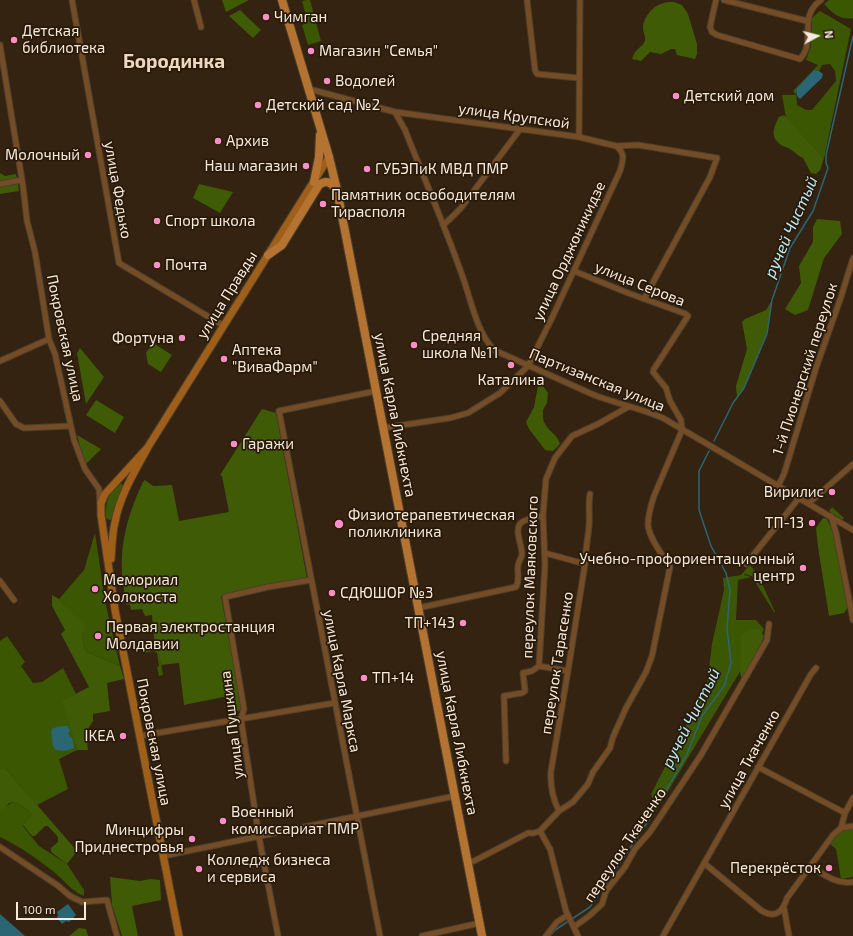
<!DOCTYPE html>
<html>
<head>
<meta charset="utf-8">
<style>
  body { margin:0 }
  #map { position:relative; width:853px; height:936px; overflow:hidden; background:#332310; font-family:"Exo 2",sans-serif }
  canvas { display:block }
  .north { position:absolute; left:797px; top:16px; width:40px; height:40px; -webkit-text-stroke:3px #291907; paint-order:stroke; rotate:83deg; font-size:11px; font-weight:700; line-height:16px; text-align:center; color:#f5eade }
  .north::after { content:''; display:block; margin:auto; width:14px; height:18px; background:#f5eade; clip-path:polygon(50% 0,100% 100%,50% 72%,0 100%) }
  .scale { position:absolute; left:16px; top:902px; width:70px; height:18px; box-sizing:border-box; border:2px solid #f5eade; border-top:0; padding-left:5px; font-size:12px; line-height:14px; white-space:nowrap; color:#f5eade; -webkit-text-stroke:3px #291907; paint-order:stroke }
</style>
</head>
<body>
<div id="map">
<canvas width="853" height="936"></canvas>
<div class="north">N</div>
<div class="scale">100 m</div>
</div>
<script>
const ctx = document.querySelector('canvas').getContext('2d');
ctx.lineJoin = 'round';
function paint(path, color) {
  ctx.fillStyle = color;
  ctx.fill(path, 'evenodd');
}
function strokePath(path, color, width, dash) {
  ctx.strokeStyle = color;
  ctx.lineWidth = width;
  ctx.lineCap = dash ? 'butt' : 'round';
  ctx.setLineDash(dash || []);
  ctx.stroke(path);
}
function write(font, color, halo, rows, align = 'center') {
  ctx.font = font + ' "Exo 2",sans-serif';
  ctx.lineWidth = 3.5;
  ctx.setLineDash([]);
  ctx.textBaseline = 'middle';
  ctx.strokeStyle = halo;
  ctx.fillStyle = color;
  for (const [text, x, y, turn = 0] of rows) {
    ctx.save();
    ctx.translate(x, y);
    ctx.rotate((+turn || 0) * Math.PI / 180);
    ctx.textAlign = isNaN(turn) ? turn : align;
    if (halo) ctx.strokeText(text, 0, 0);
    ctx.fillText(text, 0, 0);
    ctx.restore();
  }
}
paint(new Path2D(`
  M307 0H310L321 41 308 45 302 25 308 23 302 1Z
  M829 0H853V18C841 21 831 12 824 4Z
  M820 11 851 29 824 158 786 118 782 95H796L793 91 818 65 806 60 811 46 812 18ZM830 64 835 71 836 81 812 110H806L797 105 796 89 814 70 819 71 822 65Z
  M121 483 124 487 112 519 109 520 106 518C105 504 108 491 121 483Z
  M832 507 844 518 842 520 829 511Z
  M95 533 105 601 120 666 87 652C82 643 81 635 84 626L59 599 84 570Z
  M750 565 759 577 775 612H774L757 585 752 576 744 574V575L751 577 738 580 736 620H756L764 629 759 640 656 811 651 794 707 685 712 644 724 590 723 578 741 575Z
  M7 636 25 662 21 666 33 683 42 682 63 668 76 694 63 701 77 750 59 759 68 789 37 805 6 769H0V641Z
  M158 647 163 675 159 676 157 667 159 666 157 653 154 651 145 653V649Z
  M16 802 30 812 31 817 23 826 39 846 67 864 84 890V896C72 892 63 879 53 871 36 858 19 846 0 837V809C7 808 7 803 16 802Z
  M853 828V877L841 879 836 849 829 843 843 830Z`), '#3c5702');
paint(new Path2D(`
  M222 0H249L226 12Z
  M674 2 682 5 688 14 697 44V54L695 59 677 55 675 49H671L661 54 650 52 641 61 632 59C635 48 642 48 645 41 646 36 643 33 643 28 643 19 652 6 661 4 665 2 669 2 674 2Z
  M240 10 261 30 253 38 229 16Z
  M784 115 824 158 820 170 816 174 811 173 803 158C798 156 795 152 790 149 787 147 784 147 781 145 769 136 774 127 779 117Z
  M0 173 5 176 16 174 17 179 0 181Z
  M18 184 19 191 0 194V187Z
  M199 184 233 192 220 213 193 198Z
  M817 219 840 221 842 234 824 258 808 310 795 315 785 309 801 283 799 266 813 242V227Z
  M772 300 767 334 744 388 737 397 736 386 747 349 742 322 745 319 766 310Z
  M153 343 172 355 161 372 148 364 146 353Z
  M80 348 104 377 86 404 77 353Z
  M538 386H543L548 393C547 396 548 400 547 403 546 406 543 408 543 412 541 430 557 431 560 444L553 451 545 450 529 429 526 422 534 407Z
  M96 400 124 417 115 433 86 415Z
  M262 409 276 413 307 578 267 584 221 596 242 710 232 712 228 696 184 705 179 663 161 665 158 648H155L152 615 145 616 142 609 131 610 130 604 126 605C125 595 123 584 122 574 120 541 129 511 143 482L145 480 153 486 172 485 179 521 229 512 222 476 220 475Z
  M77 435 101 449 86 464 81 450Z
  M823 518 827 519 835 536 848 607 844 613 829 616 818 547 816 528Z
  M52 595 59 599 85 626C81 635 82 643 87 652L120 666 124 679 107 683 110 711 93 714V721L86 732 88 750H77L62 701 89 687 61 634 65 630 52 606Z
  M750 629H759L764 636 757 654 744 679 741 677 739 667 741 657V635Z
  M0 769H6L77 851 67 864 51 852V848L58 842V837L48 826H45L35 836H32L23 825 31 817 30 812 16 802 9 803 4 809H0Z
  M110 877 140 881 150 879 160 880 161 900 132 906 138 936H122L112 905Z
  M79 928 86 929 88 936H69Z`), '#3f5b06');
paint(new Path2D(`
  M814 70 819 71 823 74 822 78 800 99 797 96 796 89Z
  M64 726H68L70 732 68 733 70 737 72 738 74 748 64 751 56 750 53 746 51 731 53 728Z
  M68 904 76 915 69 922 66 921 62 924 57 918 58 915 57 912Z
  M0 914 25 936H0Z`), '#2b6675');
strokePath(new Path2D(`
  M714 441 733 403 744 388 767 334 772 300 790 248 813 211 828 168 826 163V155L853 36
  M550 936 555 930 590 907 649 820 687 754 702 716 724 686 731 663 727 629 730 590 726 573 711 546 699 510V471L709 451`), '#2b6675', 1.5);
const street = new Path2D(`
  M72 0 119 263 224 326
  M194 0 201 27
  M527 0 535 70 537 74 579 78
  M716 0 710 27 712 32 717 35 800 59C817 41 797 17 821 0
  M724 0 807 21
  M0 45 23 186 27 221 35 252 49 339 55 354 74 440 85 469 99 489 100 504
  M309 89 395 112 579 137 616 146 638 145 717 158 710 177 644 299
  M395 112 405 130C424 178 445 226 462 275 471 299 476 331 494 350L594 395C617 404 641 408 663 418L853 530
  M579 137 580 0
  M0 184 22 180
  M443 225 450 219 461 208 521 128
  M0 361 49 339
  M376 391 279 411 380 936
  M0 401 16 424 24 428 70 426
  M383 428 450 418 468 413 500 393 528 366 551 320 620 171C623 160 626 154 616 146
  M778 486 784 474 816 368 841 297 853 258
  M809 503 853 464
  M831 516 836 533 853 620
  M545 553 585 564
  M746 564 799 498
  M0 581 14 600
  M418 608 516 587C520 580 517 573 518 566 518 561 522 558 522 554 522 545 513 528 522 522 528 518 537 518 543 515
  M539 666 568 671
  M140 736 334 703
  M506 761 504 696 522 693 525 691 523 673 532 671 539 666 545 565 543 515 546 479 555 458 572 436 598 424 628 407
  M758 767 845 813
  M559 811C553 799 550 785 551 771L568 671 585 564C585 551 588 539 589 526 590 515 588 505 590 494
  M841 828 853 826
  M540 831 550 849 566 911 578 936
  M0 847 57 885 70 896 82 902 107 900 117 936
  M163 856 455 796
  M468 862 474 861 528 833H534L540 831 559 811 573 802 588 784 593 772 610 748 613 737 626 708 646 672 652 656 670 567C663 556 649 538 648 525 648 515 651 505 654 496L682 430 681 420 670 401 666 388 653 372 654 369 688 316 686 314 628 293 574 271
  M704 863 762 911C776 919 783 911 787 898L833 835 841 828 845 813 853 798
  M810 866C823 874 837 885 853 882
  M784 908 789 936
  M574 927 589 916 602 904 606 891 625 867 635 849 650 832 701 755 767 640 769 624
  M278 936 259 837 241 719 244 709 225 597 268 587 311 580
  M422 936 480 923
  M546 936 557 922 568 915
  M663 936 811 674 816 668`);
const secondary = new Path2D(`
  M148 447 105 494 101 503V515L115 610 179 936
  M111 559C112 547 112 534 115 522 120 495 135 471 148 447L329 157`);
const primary = new Path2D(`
  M282 0 329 157 337 190 482 936
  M314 182 319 157 320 135
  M268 255 282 245 319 185C327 179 331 183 336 189`);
strokePath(street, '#4e3f2d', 7);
strokePath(secondary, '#4e3f2d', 9);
strokePath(primary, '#4e3f2d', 10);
strokePath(street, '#744c26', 5);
strokePath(secondary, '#9f5f19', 7);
strokePath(primary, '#b57332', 8);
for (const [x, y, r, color] of [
  [266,17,4,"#fa8fc7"],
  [14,40,4,"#fa8fc7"],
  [311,51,4,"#fa8fc7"],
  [327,81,4,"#fa8fc7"],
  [676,96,4,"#fa8fc7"],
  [258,105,4,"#fa8fc7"],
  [218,141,4,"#fa8fc7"],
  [88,155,4,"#fa8fc7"],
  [306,166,4,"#fa8fc7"],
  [367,169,4,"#fa8fc7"],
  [323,204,4,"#fa8fc7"],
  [157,221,4,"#fa8fc7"],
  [157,265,4,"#fa8fc7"],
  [182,338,4,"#fa8fc7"],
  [414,345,4,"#fa8fc7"],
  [224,359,4,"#fa8fc7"],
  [511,365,4,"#fa8fc7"],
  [234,444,4,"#fa8fc7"],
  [832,492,4,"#fa8fc7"],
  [812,523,4,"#fa8fc7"],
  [339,524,5,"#fa8fc7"],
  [803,568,4,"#fa8fc7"],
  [95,589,4,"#fa8fc7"],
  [332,593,4,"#fa8fc7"],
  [463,623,4,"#fa8fc7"],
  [98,636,4,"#fa8fc7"],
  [364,678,4,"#fa8fc7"],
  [123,736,4,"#fa8fc7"],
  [223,821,4,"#fa8fc7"],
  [192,839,4,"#fa8fc7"],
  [829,868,4,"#fa8fc7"],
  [199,869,4,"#fa8fc7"]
]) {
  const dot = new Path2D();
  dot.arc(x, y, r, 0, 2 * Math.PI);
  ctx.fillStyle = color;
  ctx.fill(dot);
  strokePath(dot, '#291907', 1.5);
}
write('15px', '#f5eade', '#291907', [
  ["Чимган",274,17],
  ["Детская",22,31],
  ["библиотека",22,48],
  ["Магазин \"Семья\"",319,51],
  ["Водолей",335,81],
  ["Детский дом",684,96],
  ["Детский сад №2",266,105],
  ["Архив",226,141],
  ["Молочный",80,155,"right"],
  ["Наш магазин",298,166,"right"],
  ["ГУБЭПиК МВД ПМР",375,169],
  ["Памятник освободителям",331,195],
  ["Тирасполя",331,212],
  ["Спорт школа",165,221],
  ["Почта",165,265],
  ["Средняя",422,336],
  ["школа №11",422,353],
  ["Фортуна",174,338,"right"],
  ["Аптека",232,350],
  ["\"ВиваФарм\"",232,367],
  ["Каталина",511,380,"center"],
  ["Гаражи",242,444],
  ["Вирилис",824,492,"right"],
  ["Физиотерапевтическая",348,515],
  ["поликлиника",348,532],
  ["ТП-13",804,523,"right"],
  ["Учебно-профориентационный",795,559,"right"],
  ["центр",795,576,"right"],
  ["Мемориал",103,580],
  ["Холокоста",103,597],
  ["СДЮШОР №3",340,593],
  ["ТП+143",455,623,"right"],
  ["Первая электростанция",106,627],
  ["Молдавии",106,644],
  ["ТП+14",372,678],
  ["IKEA",115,736,"right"],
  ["Военный",231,812],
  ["комиссариат ПМР",231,829],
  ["Минцифры",184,830,"right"],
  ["Приднестровья",184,847,"right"],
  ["Колледж бизнеса",207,860],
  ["и сервиса",207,877],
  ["Перекрёсток",821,868,"right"]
], 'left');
write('15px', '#f5eade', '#291907', [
  ["улица Крупской",514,116,8],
  ["улица Федько",118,190,80],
  ["улица Орджоникидзе",569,251,-65],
  ["улица Серова",640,284,22],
  ["улица Правды",227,295,-58],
  ["Покровская улица",65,338,78],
  ["1-й Пионерский переулок",805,369,-72],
  ["Партизанская улица",597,380,22],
  ["улица Карла Либкнехта",395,415,79],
  ["переулок Маяковского",530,577,-88],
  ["переулок Тарасенко",557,663,-81],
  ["улица Карла Маркса",342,681,79],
  ["улица Пушкина",232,725,-97],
  ["улица Карла Либкнехта",457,733,79],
  ["Покровская улица",154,742,79],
  ["улица Ткаченко",749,759,-61],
  ["переулок Ткаченко",625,845,-56]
]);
write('italic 16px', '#b8ebf9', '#291907', [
  ["ручей Чистый",791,227,-66],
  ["ручей Чистый",691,718,-63]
]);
write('bold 19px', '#edd7c0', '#291907', [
  ["Бородинка",174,62]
]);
</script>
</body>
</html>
